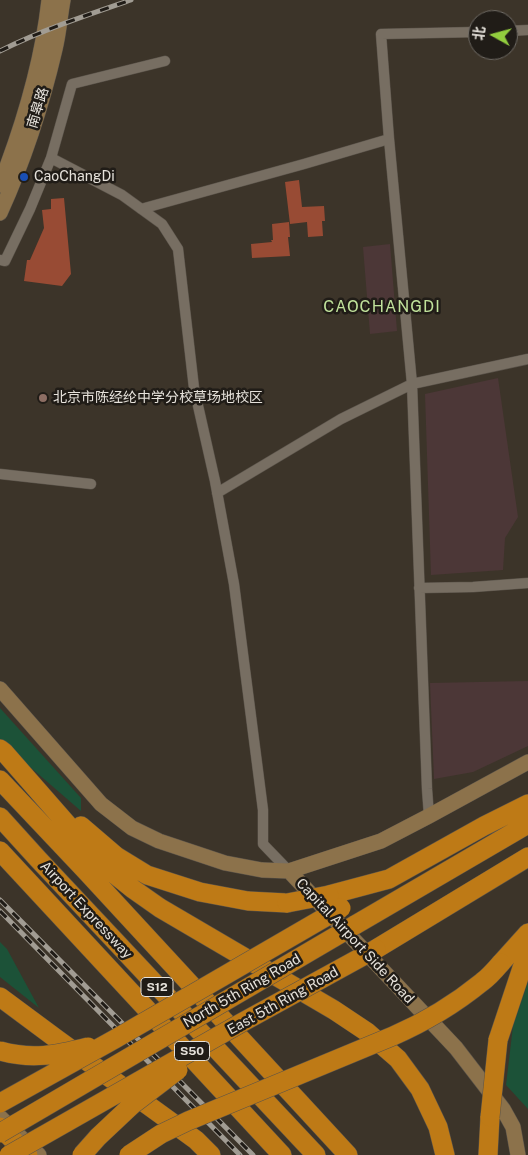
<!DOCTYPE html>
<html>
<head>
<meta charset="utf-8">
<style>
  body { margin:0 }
  #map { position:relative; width:528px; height:1155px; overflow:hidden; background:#3c3429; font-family:"Public Sans","Noto Sans SC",sans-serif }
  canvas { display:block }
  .north { position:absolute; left:468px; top:10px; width:50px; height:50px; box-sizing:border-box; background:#201c17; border:1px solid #6f6b65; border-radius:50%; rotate:277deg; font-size:14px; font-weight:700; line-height:20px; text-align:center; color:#e6e2db }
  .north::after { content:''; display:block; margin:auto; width:18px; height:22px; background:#92cd3e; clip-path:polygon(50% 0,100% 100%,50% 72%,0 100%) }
</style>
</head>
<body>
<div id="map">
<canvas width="528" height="1155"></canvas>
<div class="north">北</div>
</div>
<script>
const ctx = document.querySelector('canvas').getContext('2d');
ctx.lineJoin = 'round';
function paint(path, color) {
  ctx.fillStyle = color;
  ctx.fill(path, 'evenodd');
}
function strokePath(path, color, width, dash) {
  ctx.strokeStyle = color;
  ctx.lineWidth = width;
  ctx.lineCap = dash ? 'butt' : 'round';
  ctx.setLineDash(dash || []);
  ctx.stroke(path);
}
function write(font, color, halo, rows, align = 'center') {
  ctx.font = font + ' "Public Sans","Noto Sans SC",sans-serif';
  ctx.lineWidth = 5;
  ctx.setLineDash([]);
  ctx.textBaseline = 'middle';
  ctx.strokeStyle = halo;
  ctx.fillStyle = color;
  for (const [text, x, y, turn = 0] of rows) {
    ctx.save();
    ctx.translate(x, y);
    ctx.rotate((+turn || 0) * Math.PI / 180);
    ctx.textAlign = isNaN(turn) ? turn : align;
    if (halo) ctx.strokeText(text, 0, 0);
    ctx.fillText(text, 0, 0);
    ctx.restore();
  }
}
paint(new Path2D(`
  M390 244 397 331 370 334 363 247Z
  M498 378 518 517 505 538 503 570 431 575 425 394Z
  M528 681V746L473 772 434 779 430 683Z`), '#4c3737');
paint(new Path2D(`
  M0 708 81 798V811L0 741Z
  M0 942 7 949 39 1008 0 977Z
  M528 982V1109L506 1085 513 1026Z`), '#1c5238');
paint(new Path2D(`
  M299 180 302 207 324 206 325 221H322L323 236 308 237 307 222 290 224 285 182Z
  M64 198 71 274 62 286 24 281 27 260H30L44 228 42 210 51 209V199Z
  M289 222 290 237H288L290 256 252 258 251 244 272 242 271 240H273L272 224Z`), '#984b34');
const street = new Path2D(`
  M508 31 528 30
  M51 158 122 195 162 224 178 249 194 388 215 481 234 584 263 810V844L289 871
  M141 209 304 164 389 139
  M0 260 5 261 30 209 51 158 72 84 165 61
  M0 474 91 484
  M217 493 341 419 412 384 528 359
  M419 588 473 587 528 583
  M429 816 427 789 412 384 389 139 381 34 478 32`);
const secondary = new Path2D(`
  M0 185C23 126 42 64 49 0
  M0 213C24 160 42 105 55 49 59 33 60 16 63 0
  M0 689 101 804 132 828 159 841 225 863 262 870 289 871 456 1048 503 1109 513 1127 518 1155
  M289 871 381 841 429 816 528 762
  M0 1117 39 1155`);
const highway = new Path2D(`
  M0 749 4 752 102 864 133 889 160 908 334 1010 367 1032 398 1059 420 1089 438 1127 445 1155
  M0 780 85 870 348 1155
  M0 817 38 859 316 1155
  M81 826 116 856 147 875 200 892 248 901 287 903
  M0 851 282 1155
  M329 895 389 879 484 826 528 804
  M355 925 528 824
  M376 949 528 857
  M501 963 528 933
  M0 997 58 1040 196 1140 211 1155
  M498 1040 522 968 528 956
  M0 1127 28 1155
  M488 1155 490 1117`);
strokePath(street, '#5a534a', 11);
strokePath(secondary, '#5a534a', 16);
strokePath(highway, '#5a534a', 20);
strokePath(street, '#776e62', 10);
strokePath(secondary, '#8c724b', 15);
strokePath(highway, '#be7a16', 19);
const rail = new Path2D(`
  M0 51C42 30 87 15 131 0
  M0 900 253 1155
  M0 911 240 1155`);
strokePath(rail, '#a19c93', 5);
strokePath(rail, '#201c17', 3, [9]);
const highwayBridge = new Path2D(`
  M287 903 329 895
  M0 1051C32 1060 56 1055 88 1047
  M0 1103 115 1039 341 908
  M490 1117 498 1040
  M0 1133 355 925
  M9 1155 241 1023 376 949
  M82 1155 98 1137 132 1105 178 1070
  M129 1155 161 1134 188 1121 393 1036C425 1022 455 1004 482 982 489 977 495 970 501 963`);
strokePath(highwayBridge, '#5a534a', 20, []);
strokePath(highwayBridge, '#be7a16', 19);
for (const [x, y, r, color] of [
  [24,177,5,"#1a4fb4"],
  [43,398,5,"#8d6e63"]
]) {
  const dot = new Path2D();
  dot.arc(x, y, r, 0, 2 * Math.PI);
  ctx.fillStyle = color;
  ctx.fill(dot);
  strokePath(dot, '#201c17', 2);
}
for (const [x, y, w] of [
  [157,987,32],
  [192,1051,35]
]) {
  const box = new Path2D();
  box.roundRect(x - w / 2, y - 9.5, w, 19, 4);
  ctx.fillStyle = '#201c17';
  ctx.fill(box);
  strokePath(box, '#e6e2db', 1);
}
write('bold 12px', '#e6e2db', null, [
  ["S12",157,987],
  ["S50",192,1051]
]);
write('14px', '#e6e2db', '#201c17', [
  ["南皋路",38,108,-73],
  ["Airport Expressway",86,910,47],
  ["Capital Airport Side Road",355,941,47],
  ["North 5th Ring Road",242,991,-30],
  ["East 5th Ring Road",283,1001,-29]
]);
write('14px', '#e6e2db', '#201c17', [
  ["CaoChangDi",34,177],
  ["北京市陈经纶中学分校草场地校区",53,398]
], 'left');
ctx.letterSpacing = '1px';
write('16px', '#c0e29b', '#201c17', [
  ["CAOCHANGDI",382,307]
]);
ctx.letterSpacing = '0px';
</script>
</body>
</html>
